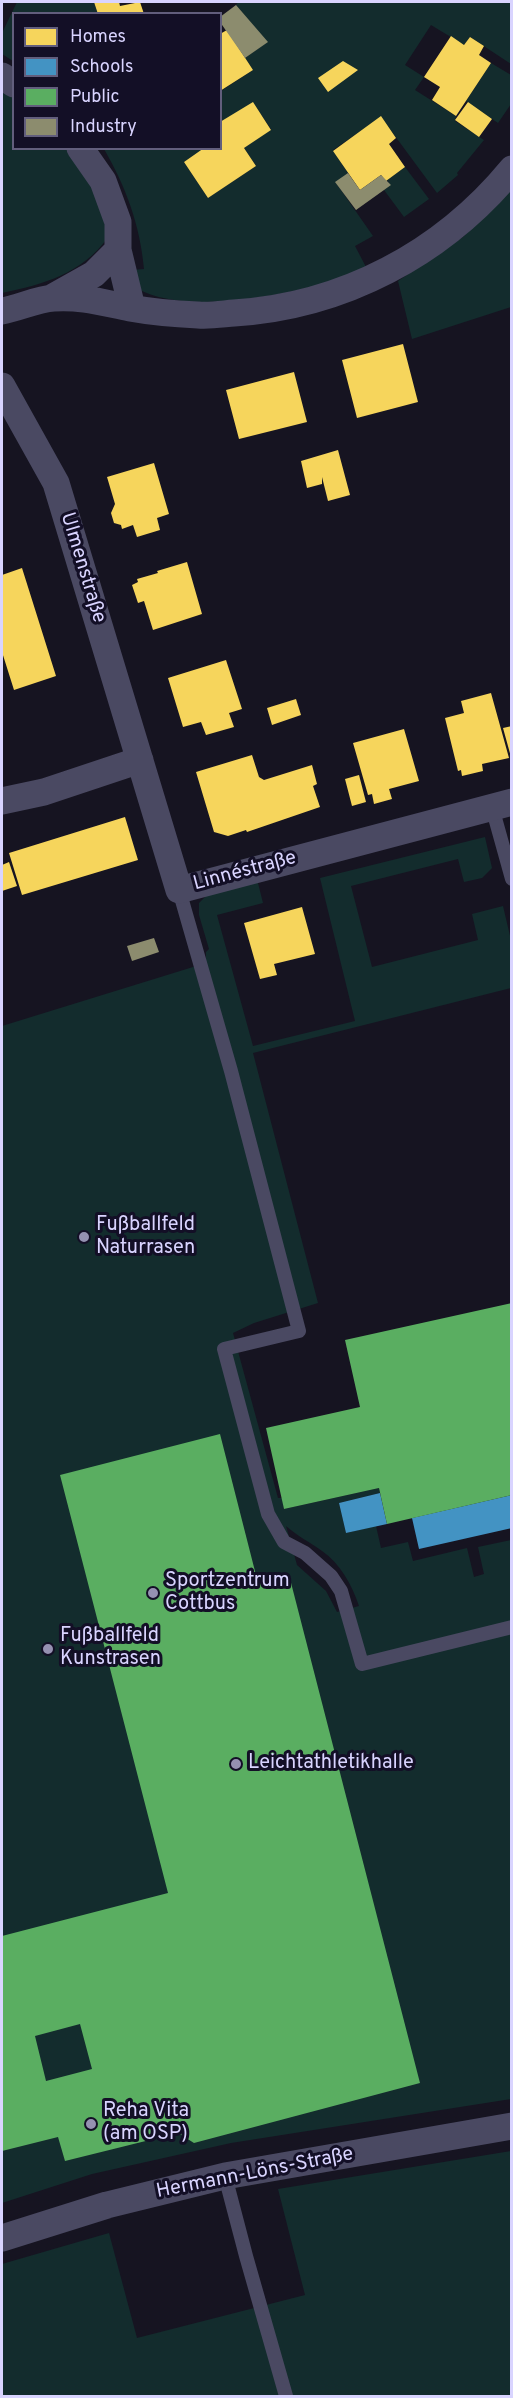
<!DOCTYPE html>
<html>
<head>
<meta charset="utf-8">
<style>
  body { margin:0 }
  #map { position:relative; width:513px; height:2398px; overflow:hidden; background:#161421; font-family:Overpass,sans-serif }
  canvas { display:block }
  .frame { position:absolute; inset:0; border:3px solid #d9d4ff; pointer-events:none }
  .legend { position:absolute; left:12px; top:12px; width:210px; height:138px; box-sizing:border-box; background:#130f26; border:2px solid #625e7d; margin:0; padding:8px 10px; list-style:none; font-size:18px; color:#d9d4ff }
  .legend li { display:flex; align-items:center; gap:12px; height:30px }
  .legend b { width:30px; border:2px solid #625e7d }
</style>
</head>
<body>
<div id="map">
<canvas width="513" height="2398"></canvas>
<div class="frame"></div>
<ul class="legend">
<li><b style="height:16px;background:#f6d55c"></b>Homes</li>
<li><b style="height:16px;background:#4393c3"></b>Schools</li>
<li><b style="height:16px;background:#5aae61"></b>Public</li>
<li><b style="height:16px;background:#8c8c6e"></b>Industry</li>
</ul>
</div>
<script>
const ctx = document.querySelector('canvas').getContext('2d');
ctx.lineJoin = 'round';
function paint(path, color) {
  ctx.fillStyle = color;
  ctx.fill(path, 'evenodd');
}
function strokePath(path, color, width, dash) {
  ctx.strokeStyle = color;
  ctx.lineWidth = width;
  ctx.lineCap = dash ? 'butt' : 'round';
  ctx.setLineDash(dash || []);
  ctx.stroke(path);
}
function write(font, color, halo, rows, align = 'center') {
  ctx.font = font + ' Overpass,sans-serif';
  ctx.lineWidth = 6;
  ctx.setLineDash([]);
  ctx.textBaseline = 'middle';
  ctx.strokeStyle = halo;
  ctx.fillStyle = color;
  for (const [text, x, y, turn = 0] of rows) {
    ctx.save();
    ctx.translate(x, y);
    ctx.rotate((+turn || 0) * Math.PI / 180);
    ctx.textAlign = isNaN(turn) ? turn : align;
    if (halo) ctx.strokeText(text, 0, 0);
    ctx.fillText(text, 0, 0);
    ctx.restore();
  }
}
paint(new Path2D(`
  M17 2H94L98 13 14 14 13 61 2 54V33Z
  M238 2H511V64L470 37 464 45 431 25 405 65 424 77 415 90 456 116 455 121 484 140 457 173 458 175 437 193 381 117 333 150 348 173 336 183 373 236 355 246 366 267C351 273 335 281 319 285 269 298 182 314 136 288L132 270 144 269C140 225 126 187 104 149H204L184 162 208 198 256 166 244 148 271 129 253 103 221 122V91L253 70 245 58 267 42 236 5Z
  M491 63 511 75V104L498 123 466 101Z
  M2 87 13 95 14 148 69 149 97 192 108 237C82 274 44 284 2 293Z
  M405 167 429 199 404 217 384 190 390 185 387 180Z
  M511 189V307L412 339 398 281 463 237Z
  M485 837 492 868 482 878 464 882 458 859 351 886 372 967 478 940 472 914 503 906 511 940V988L253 1053 318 1303 254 1323 233 1333 278 1498H282L284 1509 379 1488 380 1493 339 1503 346 1533 376 1526 381 1548 408 1542 413 1561 467 1548 474 1577 484 1574 478 1547 511 1540V2099L231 2143 92 2174 2 2203V1026L206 963V952L209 949 199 915V903L211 891 257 879 263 903 217 915 253 1046 355 1021 320 878ZM286 1526C297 1536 310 1542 322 1551 340 1563 352 1585 359 1606L337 1612 326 1591 297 1565Z
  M511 2151V2396H2V2264L109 2233 137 2338 305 2295 278 2189Z`), '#132c2d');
paint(new Path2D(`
  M94 2H119L120 6 140 2 144 14H98Z
  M227 30 253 70 220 91V34Z
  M451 36 464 45 470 37 484 46 479 55 491 63 456 116 432 100 440 87 424 77Z
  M343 61 358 70 328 92 318 78Z
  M253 102 271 130 244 148 256 166 208 198 184 162 204 148H220V122Z
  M468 102 492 119 479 137 455 120Z
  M381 116 396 138 389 144 405 167 386 181 381 175 360 190 333 151Z
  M403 344 418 402 357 418 342 360Z
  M294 372 307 422 239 439 226 390Z
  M338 450 350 495 328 501 322 477V484L307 488 301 461Z
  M154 463 169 514 157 518 160 530 137 537 133 525 122 529 121 525 114 523 111 513 115 504 107 477Z
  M187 562 202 614 153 630 144 601 138 603 132 585 138 582 137 579 158 573 157 571Z
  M22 568 56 676 14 690 2 652V575Z
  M226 660 242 709 229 713 234 727 206 735 201 722 183 727 168 678Z
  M491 693 509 758 482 764 483 771 462 776 461 770 458 771 445 718 464 713 461 701Z
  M296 699 301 715 272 725 267 708Z
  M512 726V757H511L503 728Z
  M404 729 419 781 389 789 392 799 374 804 372 794 368 795 353 743Z
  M252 755 259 777 264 780 312 765 317 784 313 786 320 807 247 832 246 830 228 836 214 832 196 772Z
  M359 775 366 802 352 806 345 779Z
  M125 817 138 860 22 895 9 853Z
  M9 862 17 886 2 891V865Z
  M302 907 315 954 274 964 277 975 260 979 244 923Z`), '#f6d55c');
paint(new Path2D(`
  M380 1493 387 1524 346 1533 339 1503Z
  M512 1495V1528L419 1549 412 1518Z`), '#4393c3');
paint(new Path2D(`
  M512 1303V1495L387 1524 379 1488 284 1509 266 1428 360 1407 345 1340Z
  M220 1434 258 1583 289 1575 420 2083 194 2143 178 2133 65 2161 58 2137 2 2151V1936L168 1893 60 1475ZM80 2024 92 2069 46 2081 35 2036Z`), '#5aae61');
paint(new Path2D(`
  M236 5 268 42 245 58 220 22V17Z
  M348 173 360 190 381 175 391 185 356 210 335 182Z
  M154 938 159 952 132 961 127 946Z`), '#8c8c6e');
strokePath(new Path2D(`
  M492 807 512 879
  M179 890 231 1071 299 1331 224 1349 268 1514 284 1542 305 1553 331 1576 341 1591 362 1664 512 1627
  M225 2176 246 2256 286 2396`), '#4a4962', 14);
strokePath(new Path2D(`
  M2 76 14 84
  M118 250 132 308
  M53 297 94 274 118 250V222L103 181 80 148
  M2 311C19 308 37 299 54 298 81 296 104 303 130 308 152 312 176 314 198 315 210 316 222 314 234 313 343 306 442 254 512 169
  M2 386 56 483 179 890 512 802
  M2 801 44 792 140 760
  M2 2238 107 2205 225 2176 512 2126`), '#4a4962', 27);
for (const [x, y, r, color] of [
  [84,1237,6,"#9591b1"],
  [153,1593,6,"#9591b1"],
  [48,1649,6,"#9591b1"],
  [236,1764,6,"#9591b1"],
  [91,2124,6,"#9591b1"]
]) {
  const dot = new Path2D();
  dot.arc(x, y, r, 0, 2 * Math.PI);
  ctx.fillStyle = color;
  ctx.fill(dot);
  strokePath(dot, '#130f26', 2);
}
write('20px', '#d9d4ff', '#130f26', [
  ["Ulmenstraße",82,568,73],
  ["Linnéstraße",245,872,-15],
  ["Hermann-Löns-Straße",255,2174,-11]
]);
write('20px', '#d9d4ff', '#130f26', [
  ["Fußballfeld",96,1226],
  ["Naturrasen",96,1249],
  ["Sportzentrum",165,1582],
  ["Cottbus",165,1605],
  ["Fußballfeld",60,1637],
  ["Kunstrasen",60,1660],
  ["Leichtathletikhalle",248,1764],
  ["Reha Vita",103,2112],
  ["(am OSP)",103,2135]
], 'left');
</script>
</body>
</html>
